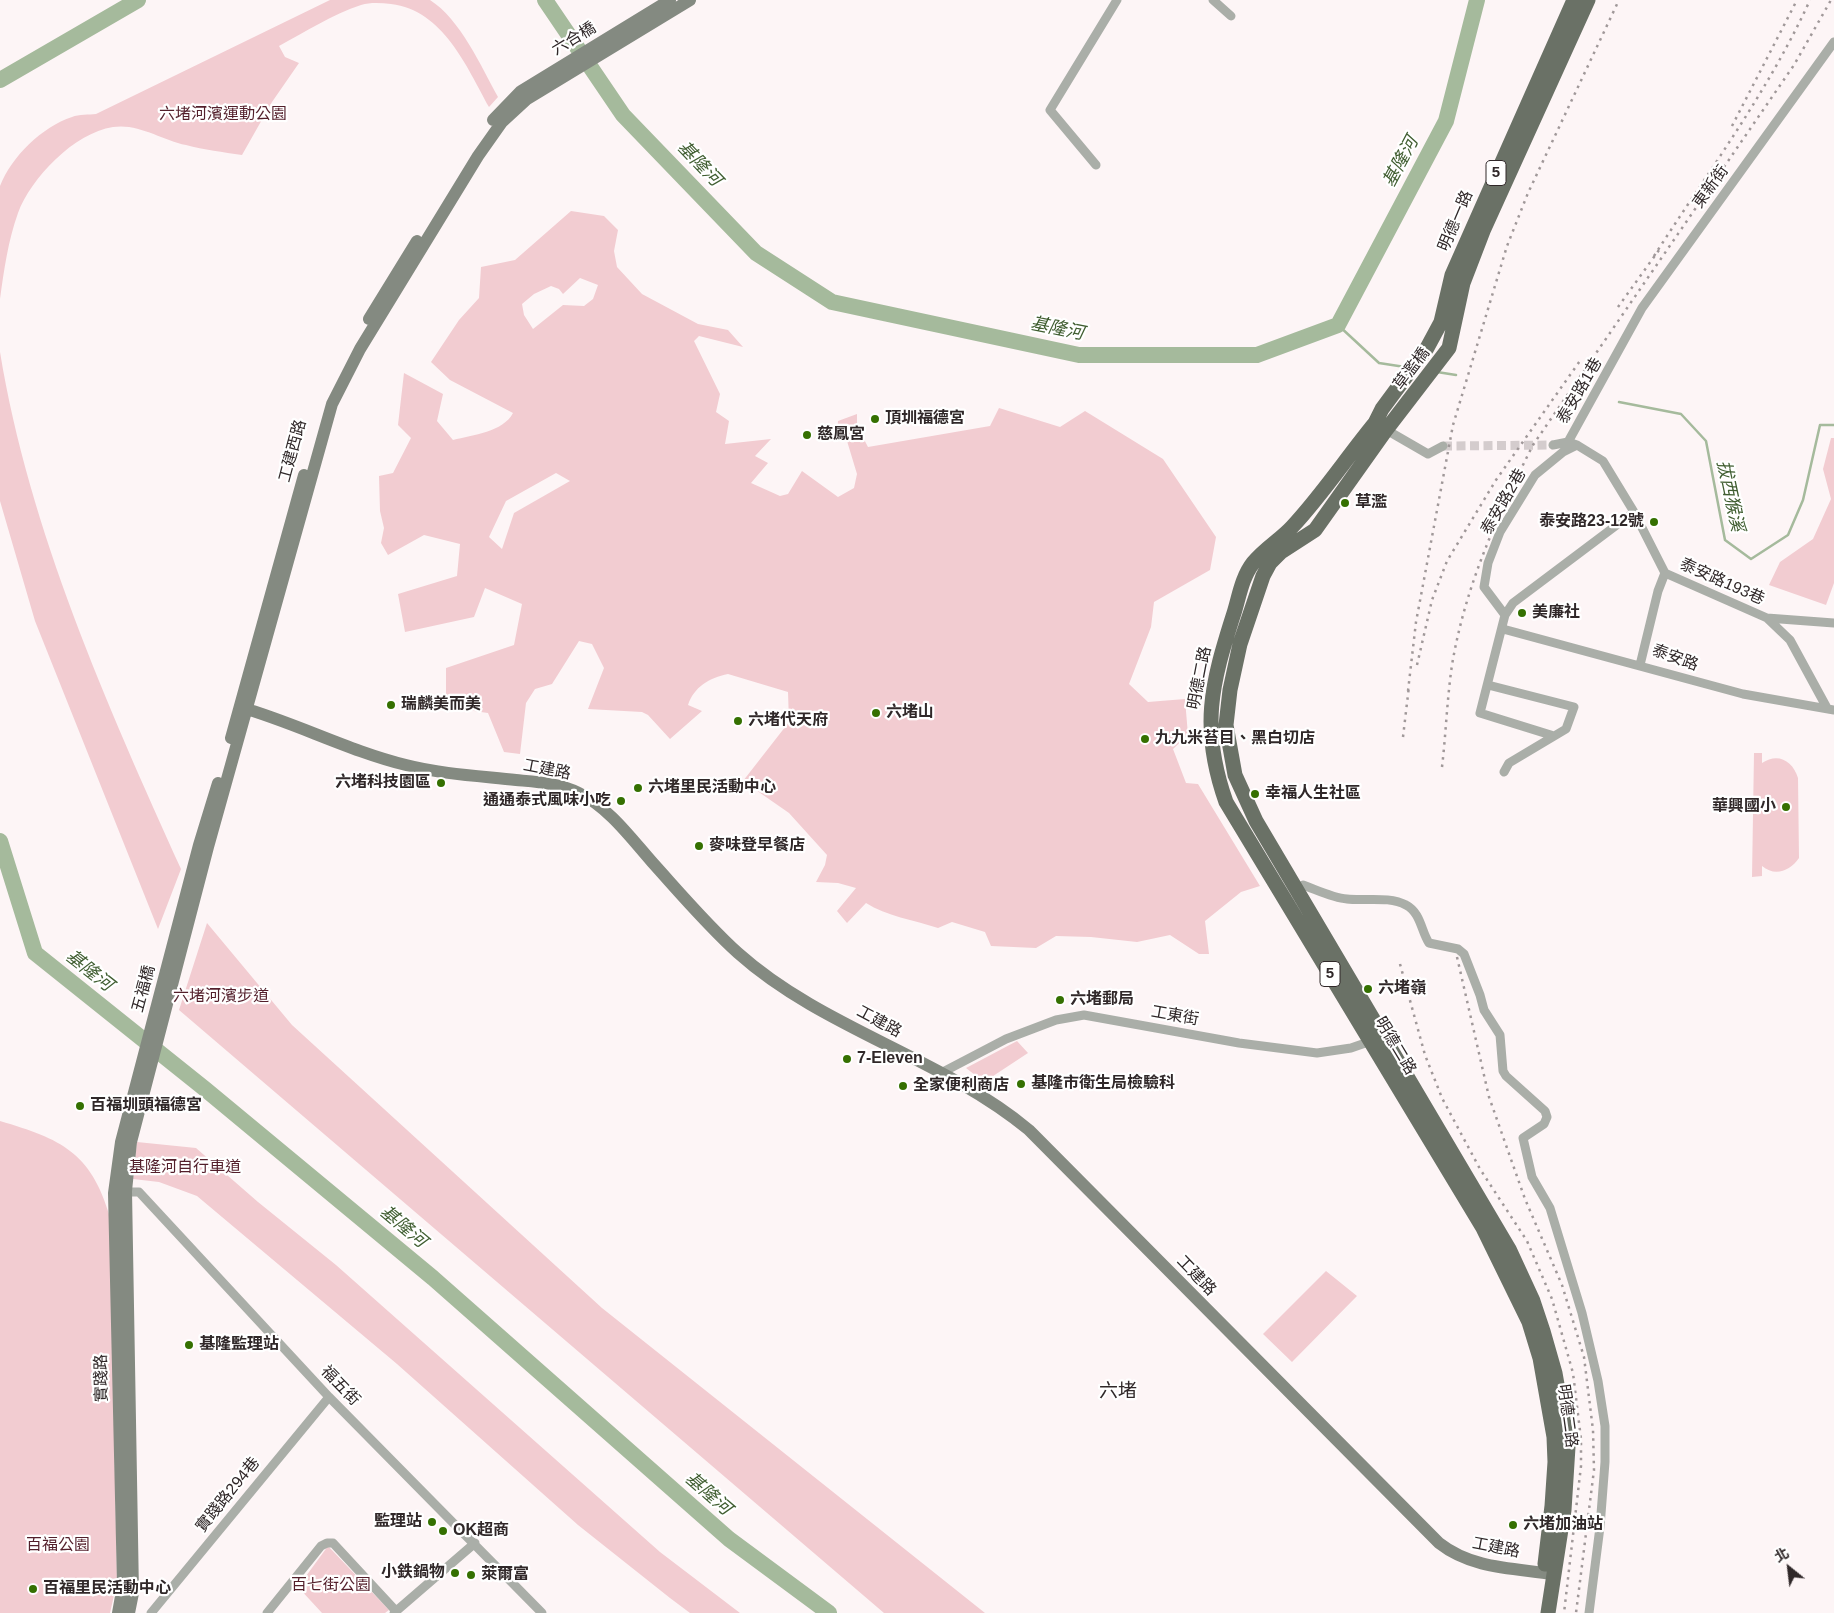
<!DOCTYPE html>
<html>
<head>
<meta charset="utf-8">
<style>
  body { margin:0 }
  #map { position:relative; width:1834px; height:1613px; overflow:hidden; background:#fdf5f6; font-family:Arial,"Noto Sans TC",sans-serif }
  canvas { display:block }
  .north { position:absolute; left:1764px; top:1543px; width:50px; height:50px; -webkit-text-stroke:4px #fff; paint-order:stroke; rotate:331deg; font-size:14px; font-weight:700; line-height:20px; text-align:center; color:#302829 }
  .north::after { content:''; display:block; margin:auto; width:18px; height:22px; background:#302829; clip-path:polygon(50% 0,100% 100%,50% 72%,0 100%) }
</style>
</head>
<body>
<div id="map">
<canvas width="1834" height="1613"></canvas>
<div class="north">北</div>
</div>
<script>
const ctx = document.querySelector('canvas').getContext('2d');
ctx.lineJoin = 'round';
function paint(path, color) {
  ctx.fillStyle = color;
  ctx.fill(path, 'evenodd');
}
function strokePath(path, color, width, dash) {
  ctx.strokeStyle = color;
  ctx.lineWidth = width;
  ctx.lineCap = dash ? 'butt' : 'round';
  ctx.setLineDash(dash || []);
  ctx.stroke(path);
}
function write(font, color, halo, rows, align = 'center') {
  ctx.font = font + ' Arial,"Noto Sans TC",sans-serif';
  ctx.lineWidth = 4.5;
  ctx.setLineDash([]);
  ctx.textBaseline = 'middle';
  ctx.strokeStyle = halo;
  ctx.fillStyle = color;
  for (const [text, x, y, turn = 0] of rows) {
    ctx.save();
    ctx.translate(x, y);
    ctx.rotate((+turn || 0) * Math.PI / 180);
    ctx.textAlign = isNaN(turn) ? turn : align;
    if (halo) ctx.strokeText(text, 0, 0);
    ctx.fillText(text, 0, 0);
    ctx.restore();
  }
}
paint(new Path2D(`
  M330 0H430C460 19 481 66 498 97L489 107C467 67 443 10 391 4 381 3 371 2 361 5 333 14 305 32 279 46L285 57 299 63 272 102 242 155C223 152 204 150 186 145 162 140 138 123 113 127 74 133 31 178 18 213 8 241 4 270 0 299V186C12 156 42 127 72 117 79 114 89 115 96 114Z
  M571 211 604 216 618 230 614 251 617 267 642 294 698 324 728 330 743 347 699 336 694 341 720 394 716 412 729 421 725 444 771 439 755 456 768 463 751 483 780 496 788 494 802 471 838 497 854 488 857 474 847 441 837 434 838 421 857 414V426L868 447 990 426 999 408 1060 427 1085 411 1163 459 1216 537 1210 570 1154 602 1151 627 1129 684 1148 702 1185 699 1188 735 1173 749 1186 783 1198 784 1260 886 1241 892 1205 921 1209 954H1199L1170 935 1137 942 1091 937 1056 936 1036 948 991 946 985 932 952 922 938 928C914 920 886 916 866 903L847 923 837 911 856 888 838 883 816 882 825 865 827 855 789 813 743 781 789 722 788 692 728 674C709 678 694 687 688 705L702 711 670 739 648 715 642 712 588 709 604 668 592 644 579 641 552 684 535 689 526 703 520 754 504 752 488 713 446 707V668L514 645 522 604 485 588 474 617 405 632 398 594 457 576 460 544 424 535 388 555 381 543 384 528 380 511 379 476 393 473 411 438 398 425 404 373 443 394 437 421 453 440C473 435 503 432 513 413L450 380 431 362 459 320 479 298 481 267 515 260ZM580 278 598 285 593 299 584 306 563 305 533 329 524 315 522 304 534 294 551 286 559 289 563 294ZM556 473 570 481 514 513 502 549 489 537 506 501Z
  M0 352C29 530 107 705 181 869L158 929 35 621 0 501Z
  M1831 438H1834V583L1826 605 1769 585 1780 562 1813 539 1831 499 1823 469Z
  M1754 753H1762V763C1778 752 1793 761 1798 778L1799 858C1790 871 1775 877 1762 866V876L1752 877Z
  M207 923 292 1025 602 1308 985 1613H884L179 1010Z
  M1017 1041 1028 1053 984 1082 966 1068Z
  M0 1121C61 1139 91 1152 110 1217L117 1582 110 1613H0Z
  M137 1142 196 1148 258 1202 336 1265 660 1552 740 1613H690L670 1598 578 1525 397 1364 197 1196 159 1182 133 1179Z
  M1326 1271 1357 1296 1292 1362 1263 1334Z
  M328 1546 389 1610 385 1613H322L298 1587Z`), '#f2ccd1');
strokePath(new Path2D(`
  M1338 325 1379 363 1405 367
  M1437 372 1456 375
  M1619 402 1681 414 1706 441 1725 540 1751 559 1788 535 1803 500 1820 425H1834`), '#a5ba9c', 2.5);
strokePath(new Path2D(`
  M545 0 623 115 756 253 832 302 1079 355H1257L1338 325 1446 121 1477 0
  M0 80 138 0
  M0 841 35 953 205 1089 433 1278 729 1539 829 1613`), '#a5ba9c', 16);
strokePath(new Path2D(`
  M1443 446 1553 445`), '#d4cccd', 9, [9, 4.5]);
strokePath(new Path2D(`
  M1213 0 1231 16
  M1096 165 1050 110 1117 0
  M1383 428 1428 454 1443 446
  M1568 442 1642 308 1834 42
  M1553 445 1568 442 1577 445 1603 461 1634 512 1665 573 1658 591 1640 665
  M1665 573 1767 618 1834 623
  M1505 615 1484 587 1488 563 1500 532 1535 475 1563 452 1577 445
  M1767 618 1790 640 1827 708
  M1503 629 1743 694 1834 710
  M1488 685 1574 707 1566 729 1509 763 1504 772
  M1554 736 1480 713 1505 615 1513 603 1634 512
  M1303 885C1317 890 1333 898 1347 899 1365 901 1390 896 1406 905 1421 913 1421 931 1429 943L1458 949 1464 954 1480 995 1484 1010 1500 1035 1503 1071 1506 1076 1545 1111 1547 1117 1544 1124 1523 1138 1532 1177 1550 1208 1582 1313 1598 1381 1605 1426V1462L1600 1527 1589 1613
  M941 1073 1006 1039 1056 1020 1084 1015 1239 1043 1317 1053 1351 1048 1374 1040
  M122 1192H139L329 1397 542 1613
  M151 1613 329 1397
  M267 1613 321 1546 327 1543H333L396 1611
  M394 1613 475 1543`), '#aaaea8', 9);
strokePath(new Path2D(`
  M493 120 521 91 670 0
  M369 319 417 241
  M240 707C296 723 349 751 406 765 441 774 479 776 516 780 537 782 559 783 579 793 609 808 630 837 652 862 680 893 707 925 738 953 823 1029 941 1057 1029 1130L1439 1543C1472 1569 1513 1568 1553 1574
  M231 738 304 475
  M118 1613 123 1585 114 1193 121 1142 199 845 218 783
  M129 1613 133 1593 126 1191 131 1142 208 847 332 404 360 349 478 156 502 122 527 99 690 0`), '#848a81', 12);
strokePath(new Path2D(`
  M1545 1564 1552 1506 1555 1462 1554 1437 1540 1358 1529 1322 1483 1228 1226 802C1200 728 1211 685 1234 613 1239 597 1242 577 1253 563 1264 549 1280 540 1292 527 1322 495 1347 457 1375 423L1382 409 1427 348 1441 322 1452 275 1574 0
  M1548 1613 1564 1510 1568 1447 1555 1373 1543 1331 1533 1301 1509 1249 1256 821 1235 775 1226 725 1230 690 1240 644 1263 576 1270 563 1281 552 1315 530 1386 430 1449 348 1463 283 1483 231 1588 0`), '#6a7166', 15);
strokePath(new Path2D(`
  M1732 126 1797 0
  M1654 256C1708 172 1768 92 1810 0
  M1618 307 1659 250
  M1417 665 1432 600 1447 561 1496 480 1582 358
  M1408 691 1416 622 1453 425 1507 246 1528 193 1619 0
  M1403 737 1409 686
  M1442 767C1446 733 1447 699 1452 665 1465 587 1497 516 1533 445L1794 65 1831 0
  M1457 957 1489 1097 1525 1199 1562 1285 1584 1357 1593 1430 1594 1470 1576 1613
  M1400 964 1425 1055 1442 1098 1480 1169 1527 1241 1552 1299 1573 1373 1581 1439V1466L1564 1613`), '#a09899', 2.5, [2.5, 5]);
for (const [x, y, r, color] of [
  [875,419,5,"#357001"],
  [807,435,5,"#357001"],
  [1345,503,5,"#357001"],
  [1654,522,5,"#357001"],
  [1522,613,5,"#357001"],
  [391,705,5,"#357001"],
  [876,713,5,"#357001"],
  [738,721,5,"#357001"],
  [1145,739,5,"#357001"],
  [441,783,5,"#357001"],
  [638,788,5,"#357001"],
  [1255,794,5,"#357001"],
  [621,801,5,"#357001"],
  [1786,807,5,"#357001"],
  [699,846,5,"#357001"],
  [1368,989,5,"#357001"],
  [1060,1000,5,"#357001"],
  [847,1059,5,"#357001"],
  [1021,1084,5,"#357001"],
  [903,1086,5,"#357001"],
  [80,1106,5,"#357001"],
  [189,1345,5,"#357001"],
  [432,1522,5,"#357001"],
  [1513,1525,5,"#357001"],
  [443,1531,5,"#357001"],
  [455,1573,5,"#357001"],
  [471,1575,5,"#357001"],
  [33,1589,5,"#357001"]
]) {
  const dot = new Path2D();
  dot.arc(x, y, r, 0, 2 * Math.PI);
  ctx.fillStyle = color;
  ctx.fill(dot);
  strokePath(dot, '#fff', 2);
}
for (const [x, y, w] of [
  [1496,173,20],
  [1330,974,20]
]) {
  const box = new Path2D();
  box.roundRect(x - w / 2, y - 12.5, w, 25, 4);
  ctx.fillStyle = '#fff';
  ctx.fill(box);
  strokePath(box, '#302829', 1);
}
write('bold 15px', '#302829', null, [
  ["5",1496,173],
  ["5",1330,974]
]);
write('16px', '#302829', '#fff', [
  ["六合橋",574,39,-31],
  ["東新街",1711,187,-54],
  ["明德一路",1456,221,-67],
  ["草濫橋",1412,369,-53],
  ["泰安路1巷",1580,391,-60],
  ["工建西路",293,451,-75],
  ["泰安路2巷",1504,502,-60],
  ["泰安路193巷",1722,582,24],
  ["泰安路",1675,658,20],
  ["明德二路",1200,678,-79],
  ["工建路",547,770,11],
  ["五福橋",144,989,-75],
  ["工東街",1175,1016,10],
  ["工建路",879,1022,28],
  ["明德二路",1395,1046,59],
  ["工建路",1196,1276,46],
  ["實踐路",102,1378,-91],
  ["福五街",340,1386,46],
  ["明德二路",1567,1416,82],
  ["實踐路294巷",228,1495,-51],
  ["工建路",1496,1548,11]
]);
write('16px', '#531f2b', '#fff', [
  ["六堵河濱運動公園",223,115],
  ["六堵河濱步道",221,997],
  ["基隆河自行車道",185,1168],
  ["百福公園",58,1546],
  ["百七街公園",331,1586]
]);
write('bold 16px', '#302829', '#fff', [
  ["頂圳福德宮",885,419],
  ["慈鳳宮",817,435],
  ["草濫",1355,503],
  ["泰安路23-12號",1644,522,"right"],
  ["美廉社",1532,613],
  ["瑞麟美而美",401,705],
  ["六堵山",886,713],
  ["六堵代天府",748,721],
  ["九九米苔目、黑白切店",1155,739],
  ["六堵科技園區",431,783,"right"],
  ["六堵里民活動中心",648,788],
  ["幸福人生社區",1265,794],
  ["通通泰式風味小吃",611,801,"right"],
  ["華興國小",1776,807,"right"],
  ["麥味登早餐店",709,846],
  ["六堵嶺",1378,989],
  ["六堵郵局",1070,1000],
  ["7-Eleven",857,1059],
  ["基隆市衛生局檢驗科",1031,1084],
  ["全家便利商店",913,1086],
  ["百福圳頭福德宮",90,1106],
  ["基隆監理站",199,1345],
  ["監理站",422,1522,"right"],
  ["六堵加油站",1523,1525],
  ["OK超商",453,1531],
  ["小鉄鍋物",445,1573,"right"],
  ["萊爾富",481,1575],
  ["百福里民活動中心",43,1589]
], 'left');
write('italic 18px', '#405e31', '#fff', [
  ["基隆河",1401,162,-62],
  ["基隆河",699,164,46],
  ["基隆河",1057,329,11],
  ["拔西猴溪",1730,496,78],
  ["基隆河",89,971,38],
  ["基隆河",403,1227,40],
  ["基隆河",708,1494,41]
]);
write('19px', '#302829', '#fff', [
  ["六堵",1118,1392]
]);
</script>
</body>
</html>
